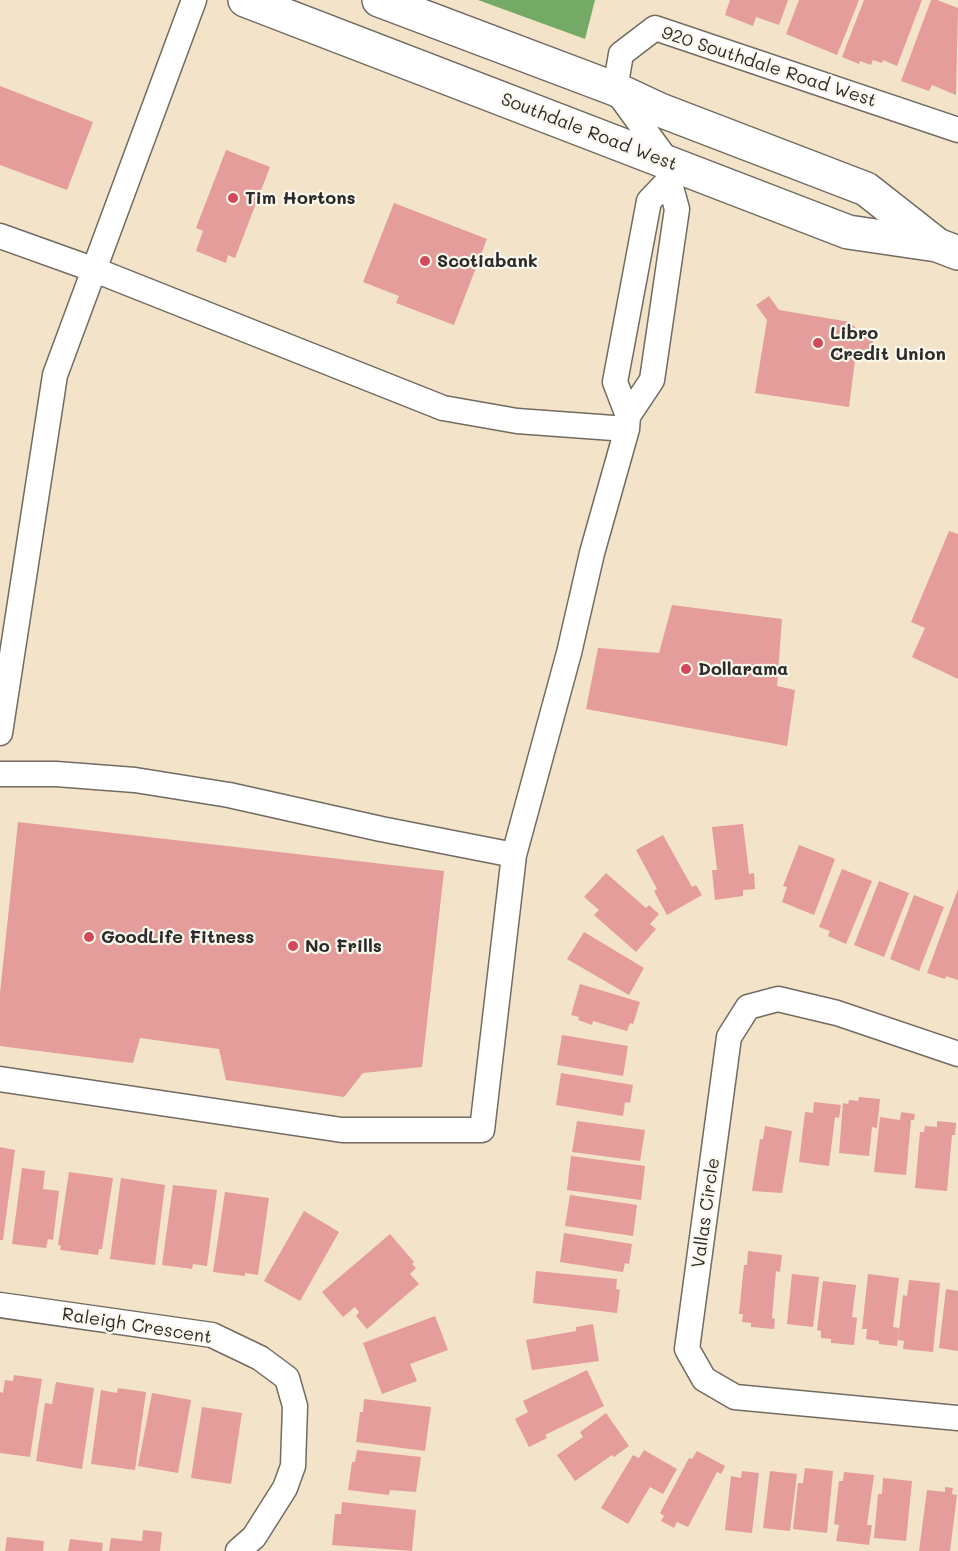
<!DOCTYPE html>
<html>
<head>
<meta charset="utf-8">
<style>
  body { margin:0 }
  canvas { display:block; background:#f3e3c8 }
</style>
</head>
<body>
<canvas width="958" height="1551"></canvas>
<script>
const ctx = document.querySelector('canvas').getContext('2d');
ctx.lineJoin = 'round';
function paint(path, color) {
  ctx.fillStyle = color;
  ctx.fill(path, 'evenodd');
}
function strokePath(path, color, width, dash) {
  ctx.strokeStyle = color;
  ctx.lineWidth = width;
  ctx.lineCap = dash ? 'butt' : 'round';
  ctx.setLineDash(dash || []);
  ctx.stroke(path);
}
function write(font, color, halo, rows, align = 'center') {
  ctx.font = font + ' Mali,sans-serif';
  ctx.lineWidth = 4.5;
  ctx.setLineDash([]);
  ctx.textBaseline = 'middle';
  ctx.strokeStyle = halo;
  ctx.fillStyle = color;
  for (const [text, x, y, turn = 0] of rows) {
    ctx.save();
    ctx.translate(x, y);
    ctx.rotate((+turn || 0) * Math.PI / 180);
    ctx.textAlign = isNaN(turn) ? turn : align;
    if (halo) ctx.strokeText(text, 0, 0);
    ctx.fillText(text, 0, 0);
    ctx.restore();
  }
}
paint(new Path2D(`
  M478 0H595L585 39Z`), '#74aa66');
paint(new Path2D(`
  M730 0H788L779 25 756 17 753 26 725 15Z
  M799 0H859L837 55 786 34Z
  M864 0H922L897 66 883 60 882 63 873 60 871 65 860 61 859 64 842 57Z
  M931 0H937L958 8 956 95 932 85 929 91 901 81Z
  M0 86 93 122 67 190 0 165Z
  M226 150 270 167 235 258 228 255 226 263 196 251 203 231 196 228Z
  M394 203 487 239 454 325 396 303 399 296 363 282Z
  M769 296 779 310 850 322 859 331 874 334 872 354 856 352 849 407 755 393 767 320 756 305Z
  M949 531 958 534V679L912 657 925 628 911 622Z
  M672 605 782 619 777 686 795 690 787 746 586 709 598 648 659 653Z
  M18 822 444 871 422 1067 363 1073 344 1097 226 1080 219 1049 140 1038 133 1063 0 1046V993Z
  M743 824 749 874 754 873 755 889 743 890V896L715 900 712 870H717L712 827Z
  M663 835 692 887 696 885 702 895 667 915 654 891 657 889 636 850Z
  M799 845 835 859 814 915 782 902 787 887 783 886Z
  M842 869 872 881 846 944 828 936 830 931 819 927Z
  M606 873 646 908 649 905 659 914 650 924 656 929 636 952 594 915 599 910 584 897Z
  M879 881 909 893 884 957 854 945Z
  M958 889V980L946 976 945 979 927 973Z
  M914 895 944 907 919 971 890 959Z
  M584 932 644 968 629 995 567 959Z
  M580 984 640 1002 633 1024 630 1023 627 1031 593 1021 592 1025 578 1020 579 1017 571 1015Z
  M562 1035 628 1046 623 1076 557 1065Z
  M561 1073 633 1085 630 1103 625 1102 623 1116 556 1105Z
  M859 1097 880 1099 877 1128 872 1127 869 1156 839 1153 843 1103 848 1104 849 1100 858 1101Z
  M814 1102 841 1105 839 1118 835 1117 829 1166 799 1162 805 1112 813 1113Z
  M901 1112 915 1114 914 1120H911L906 1175 874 1172 880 1117 900 1120Z
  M577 1121 645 1130 640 1161 572 1152Z
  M937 1121 956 1123 955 1135H952L947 1191 915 1188 920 1132H924L925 1126 937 1127Z
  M765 1126 792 1131 782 1193 752 1191 760 1139H763Z
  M0 1147 15 1150 3 1240H0Z
  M571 1156 645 1166 641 1200 567 1190Z
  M22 1168 45 1171 43 1189 59 1191 53 1240 48 1239 46 1248 12 1244Z
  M69 1172 113 1178 102 1249H99L98 1255 60 1250 61 1246 58 1245Z
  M121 1178 165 1185 155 1265 110 1259Z
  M173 1185 217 1190 207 1266 193 1264 192 1269 162 1265Z
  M225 1192 269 1198 258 1275 245 1273V1276L213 1272Z
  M570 1195 637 1205 633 1236 565 1226Z
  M304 1211 339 1232 300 1301 264 1281Z
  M564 1233 632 1244 629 1264 625 1263 623 1272 560 1262Z
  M390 1234 414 1262 412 1264 416 1268 410 1274 419 1284 367 1329 356 1316 359 1312 355 1307 343 1317 322 1292Z
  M748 1251 782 1255 780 1272 776 1271 772 1318 775 1319 774 1329 751 1327V1323L742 1322 743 1314H739L744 1265H747Z
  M536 1271 617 1279 616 1289 620 1290 617 1313 533 1303Z
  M792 1274 819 1277 813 1327 787 1324Z
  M868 1274 899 1278 893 1327 899 1328 897 1346 879 1344V1341L866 1339 867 1329H862Z
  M909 1280 940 1283 933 1352 903 1349 904 1341 898 1340 903 1295 907 1296Z
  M823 1281 856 1285 852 1317 857 1318 854 1345 831 1343V1339L821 1338V1331L817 1330Z
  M946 1289 958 1291V1351L939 1348Z
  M435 1316 448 1350 410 1364 417 1381 382 1394 363 1343Z
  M593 1324 599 1361 532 1370 526 1340 576 1331V1327Z
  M587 1370 604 1406 545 1435 547 1438 529 1447 515 1419 528 1412 523 1401Z
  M14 1375 42 1379 30 1457 0 1453V1392L3 1393 5 1380 13 1381Z
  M56 1382 94 1388 82 1469 36 1461 45 1403 52 1404Z
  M118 1388 146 1392 135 1470 91 1464 101 1390 117 1393Z
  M152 1393 191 1400 178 1473 138 1466Z
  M364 1399 431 1407 425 1451 356 1442 360 1412H363Z
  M202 1407 242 1413 231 1484 191 1478Z
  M606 1413 629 1446 614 1457 612 1455 575 1481 557 1455 583 1437 580 1432Z
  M357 1450 421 1457 416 1492 390 1490 389 1495 348 1490 352 1462H355Z
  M644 1450 677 1469 663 1494 650 1487 628 1524 601 1508 633 1455 639 1458Z
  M697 1451 725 1466 721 1474 717 1472 688 1527 677 1522 674 1528 661 1521 664 1516 660 1513 689 1458 692 1459Z
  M805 1468 833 1471 827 1533 793 1529 798 1483H803Z
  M742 1471 759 1473 752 1533 725 1530 731 1476 741 1478Z
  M770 1471 797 1474 790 1531 763 1528Z
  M844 1472 874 1475 867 1525H872L869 1545 836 1541 839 1525 834 1524 839 1481H843Z
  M883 1478 912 1481 906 1541 874 1538 878 1494H882Z
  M945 1487 953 1488 952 1494 957 1495 950 1551H919L927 1490 945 1492Z
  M342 1502 416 1510 412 1551 332 1545 335 1514H341Z
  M143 1530 162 1532 160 1551H109L111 1538 142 1541Z
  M7 1537 44 1541 43 1551H5Z
  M70 1539 103 1543 102 1551H68Z`), '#e49d9b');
const minor = new Path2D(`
  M0 236 95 270 443 408 517 421 627 429 628 416 652 380 677 209 669 180 668 162 615 89 621 54 655 28 958 130
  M628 416 615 382 649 201 669 180
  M0 733 55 375 194 0
  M0 774H56L135 780 229 795 381 829 514 855 569 653 592 553 627 429
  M958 1054 837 1013 778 999 748 1007 729 1037 687 1349 704 1379 735 1397 958 1418
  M0 1079 342 1130H482L514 855
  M0 1305 212 1335 260 1358 287 1378 295 1406 293 1466 285 1488 254 1537 238 1551`);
const secondary = new Path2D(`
  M245 0 848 232 937 245 958 253
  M379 0 615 89 660 110 866 189 936 244`);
strokePath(minor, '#716b62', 27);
strokePath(secondary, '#716b62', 36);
strokePath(minor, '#fff', 24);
strokePath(secondary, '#fff', 33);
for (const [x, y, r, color] of [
  [233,198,6,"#d1495b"],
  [425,261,6,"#d1495b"],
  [818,343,6,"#d1495b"],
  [686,669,6,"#d1495b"],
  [89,937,6,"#d1495b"],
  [293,946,6,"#d1495b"]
]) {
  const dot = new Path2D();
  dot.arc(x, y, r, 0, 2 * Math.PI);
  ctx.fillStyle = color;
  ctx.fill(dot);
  strokePath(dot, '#fbf7ec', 2);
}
write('18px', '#2b2b2b', '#fbf7ec', [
  ["920 Southdale Road West",769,67,18],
  ["Southdale Road West",589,132,21],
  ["Vallas Circle",706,1213,-82],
  ["Raleigh Crescent",137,1326,9]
]);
write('bold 18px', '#2b2b2b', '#fbf7ec', [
  ["Tim Hortons",245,198],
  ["Scotiabank",437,261],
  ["Libro",830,333],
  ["Credit Union",830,354],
  ["Dollarama",698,669],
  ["GoodLife Fitness",101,937],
  ["No Frills",305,946]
], 'left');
</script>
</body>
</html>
